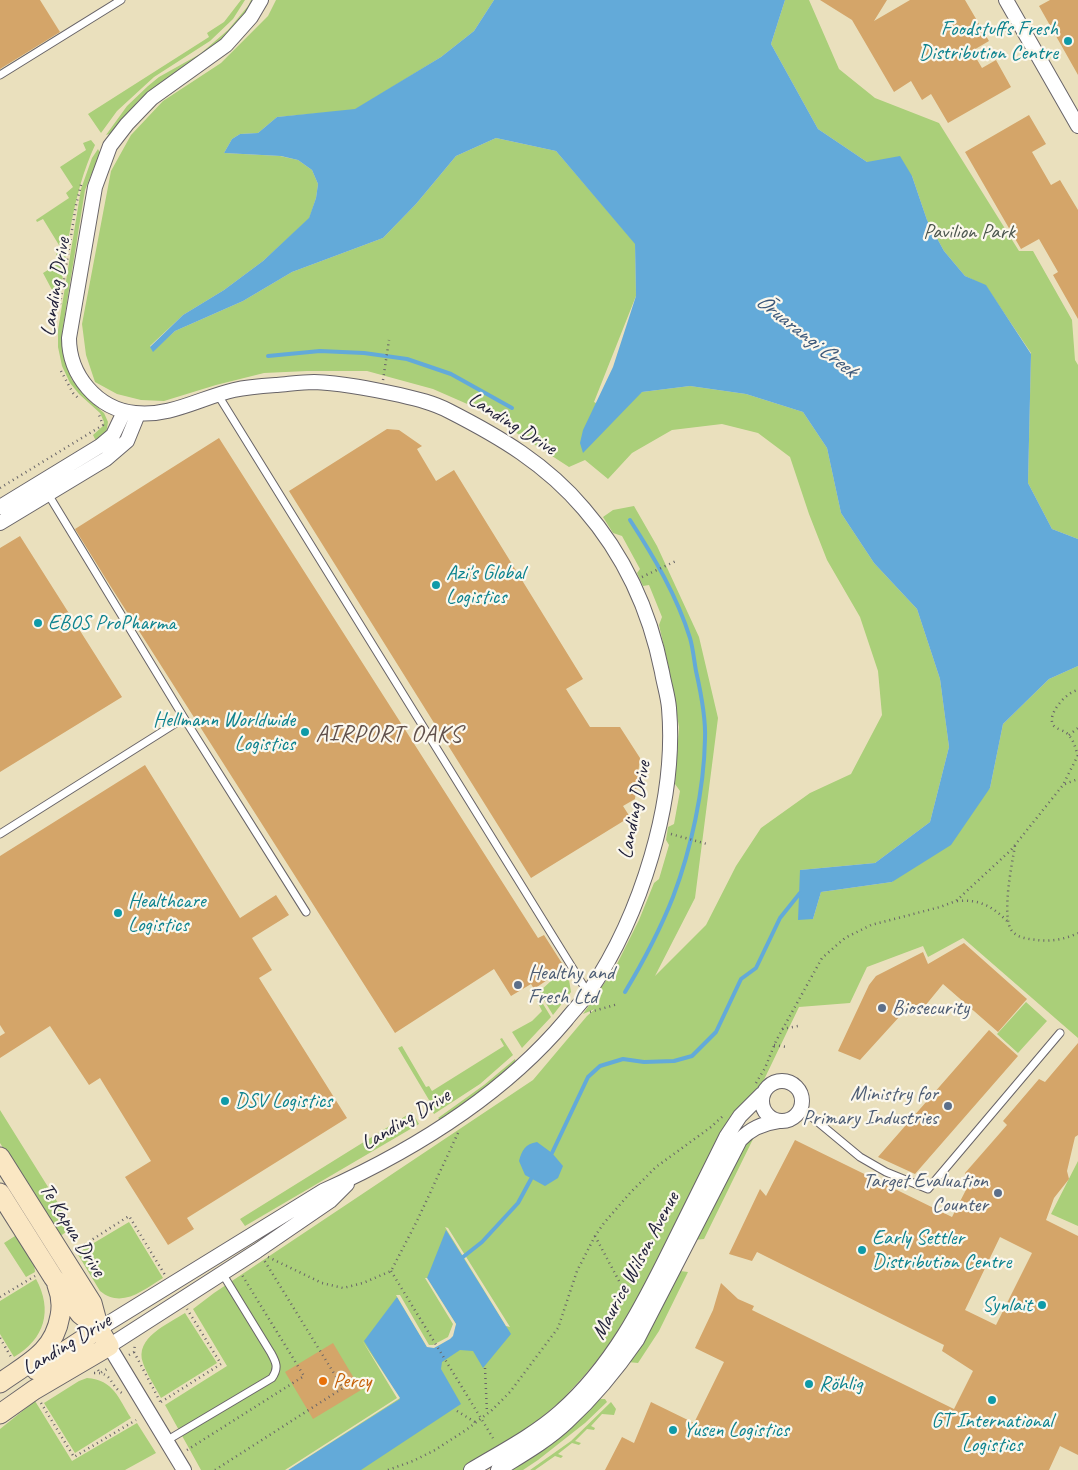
<!DOCTYPE html>
<html>
<head>
<meta charset="utf-8">
<style>
  body { margin:0 }
  canvas { display:block; background:#eae0bd }
</style>
</head>
<body>
<canvas width="1078" height="1470"></canvas>
<script>
const ctx = document.querySelector('canvas').getContext('2d');
ctx.lineJoin = 'round';
function paint(path, color) {
  ctx.fillStyle = color;
  ctx.fill(path, 'evenodd');
}
function strokePath(path, color, width, dash) {
  ctx.strokeStyle = color;
  ctx.lineWidth = width;
  ctx.lineCap = dash ? 'butt' : 'round';
  ctx.setLineDash(dash || []);
  ctx.stroke(path);
}
function write(font, color, halo, rows, align = 'center') {
  ctx.font = font + ' Caveat,sans-serif';
  ctx.lineWidth = 4.5;
  ctx.setLineDash([]);
  ctx.textBaseline = 'middle';
  ctx.strokeStyle = halo;
  ctx.fillStyle = color;
  for (const [text, x, y, turn = 0] of rows) {
    ctx.save();
    ctx.translate(x, y);
    ctx.rotate((+turn || 0) * Math.PI / 180);
    ctx.textAlign = isNaN(turn) ? turn : align;
    if (halo) ctx.strokeText(text, 0, 0);
    ctx.fillText(text, 0, 0);
    ctx.restore();
  }
}
paint(new Path2D(`
  M241 0H245L233 19 210 41 154 77 117 111 101 133 88 114 209 37 207 33 224 22Z
  M251 0H255L235 28 208 53 166 79 139 100 112 133 106 135 127 106 148 86 159 77 200 54 228 30 248 6Z
  M276 0H494L474 31 441 57 355 110 277 117 258 133 240 134 232 139 224 153 280 156 298 160 312 170 318 184 316 198 309 219 263 261 224 290 183 315 150 346 153 351 175 331 243 301 292 272 383 238 416 204 456 156 496 138 556 151 635 243 636 296 594 402 600 405 642 392 690 386 746 394 803 412 827 448 841 513 874 563 917 609 940 679 949 747 930 822 875 863 800 870 813 919 821 892 892 882 990 788 1003 724 1049 679 1078 666V1038L963 938 928 957 923 946 867 967 850 1003 799 1007 760 1088 733 1113 719 1136 637 1304 612 1343 583 1377 560 1402 521 1434 464 1470H201L165 1405 227 1366 193 1309 214 1293 533 1080 587 1016 595 1009 583 1014 616 966 639 920 654 883 659 879 669 845 666 840 668 827 674 824 680 791 675 784 679 727 668 664 659 625 662 617 649 585 643 586 637 573 640 569 622 536 613 533 603 517 613 510 634 506 657 546 699 637 718 718 695 898 655 976 706 925 736 866 761 828 810 793 851 774 882 715 878 671 860 617 827 560 809 514 790 457 758 433 722 424 672 430 632 453 608 479 585 460 569 467 481 410 433 389 367 371H307L264 373 216 385 164 401 141 400 117 394 95 382 86 355 82 324 111 171 131 135 163 101 221 63 268 16Z
  M785 0H809L839 69 875 98 939 123 1019 251H1033L1072 320 1075 360 1078 365V539L1052 529 1028 483 1031 353 986 286 965 276 944 251 927 220 912 176 867 162 818 129 771 44Z
  M91 140 95 145C72 195 67 250 59 303L43 273 61 262 56 254 62 250 43 219 37 222 36 220 69 198 66 193 73 187 60 167 86 150 83 143Z
  M98 149 100 153 85 190 62 333 63 353 72 380 89 400 104 413 108 422 106 434 96 441 93 435 103 426 104 422 100 413 79 394 70 383 62 366 58 347V330L81 189 92 158Z
  M564 969 568 974 571 992 553 1015 539 992Z
  M540 999 551 1017 522 1048 512 1032 532 1021 542 1011 537 1001Z
  M1026 1002 1047 1021 1018 1053 997 1034Z
  M502 1038 513 1055 480 1084 434 1114 427 1103 429 1100 398 1048 402 1046 426 1087 429 1086 432 1091 504 1046 500 1039Z
  M515 1059 516 1063 487 1088 441 1120 438 1118 484 1085Z
  M0 1110 73 1227 59 1237 0 1143Z
  M412 1112 419 1124 245 1226 240 1219Z
  M755 1135 704 1239 694 1240 740 1148Z
  M1078 1161V1226L1051 1214Z
  M129 1222 163 1278C143 1290 122 1309 100 1291L77 1253Z
  M15 1236 18 1237 34 1262 35 1272 26 1277 4 1243Z
  M680 1271 688 1272 659 1331 638 1363 628 1362 642 1345Z
  M36 1279C53 1310 45 1339 14 1357L0 1334V1301Z
  M185 1313 217 1363 161 1398C155 1386 147 1375 143 1363 134 1338 168 1324 185 1313Z
  M87 1378C114 1380 118 1398 131 1418L75 1453 44 1403 79 1381Z
  M599 1399H605L607 1402 585 1423 538 1460 523 1470H508L579 1420Z
  M35 1401 72 1461 137 1423 156 1453 125 1470H0V1429Z
  M611 1402 616 1409 614 1415 602 1414 591 1426 595 1428 594 1430 587 1429 575 1441 581 1443 579 1445 572 1443 558 1454 563 1456 561 1458 555 1456 535 1470H530L571 1441Z`), '#aacf79');
paint(new Path2D(`
  M494 0H785L771 44 818 129 867 162 900 156 912 176 927 220 944 251 965 276 986 285 1031 354 1028 483 1052 529 1078 539V666L1049 679 1003 724 990 788 951 845 892 882 821 892 813 919 798 920 800 870 875 863 930 822 949 747 940 679 917 609 874 563 841 513 827 448 803 412 746 394 690 386 642 392 583 453 580 443 583 430 613 367 636 296 635 244 556 151 496 138 456 156 416 204 383 238 292 272 243 301 175 331 153 352 150 347 183 315 224 290 263 261 309 218 316 198 318 184 312 170 298 160 281 156 224 153 232 139 240 134 258 133 277 117 355 109 441 57 474 31Z
  M537 1142 552 1153 563 1166 558 1178 545 1186 525 1175 519 1161C522 1150 525 1144 537 1142Z
  M446 1230 511 1334 483 1368 473 1351 460 1350 442 1362 441 1369 461 1404 361 1470H288L400 1399 364 1341 397 1297 427 1347C443 1348 451 1337 456 1324L427 1278Z`), '#63aad9');
paint(new Path2D(`
  M445 1227 448 1228 510 1327 506 1326Z
  M425 1278H427L456 1324 453 1336 450 1339 434 1348 427 1347 396 1295H400L429 1345H433L448 1337 453 1324Z
  M362 1340 400 1398 288 1470H285L397 1398Z`), '#eae0bd');
strokePath(new Path2D(`
  M268 356 320 351 364 353 407 359 451 374 512 408
  M625 992C643 962 660 930 673 897 691 850 704 790 705 739 706 717 701 693 696 671 694 660 693 648 690 638 677 596 654 557 630 520
  M552 1153 588 1077 600 1066 623 1059 644 1062 674 1061 692 1056 716 1032 741 979 756 968 780 918 800 893
  M463 1257 482 1242 518 1203 531 1179`), '#63aad9', 4);
paint(new Path2D(`
  M0 0H40L60 32 0 69Z
  M820 0H887L874 21 910 0H965L989 41 972 51 982 68 996 60 1011 87 948 123 931 94 922 100 911 81 894 92 852 20Z
  M1050 0H1078V75L1039 6Z
  M1029 115 1046 144 1032 152 1051 185 1060 180 1078 210V319L1053 275 1058 272 1039 239 1021 249 965 152Z
  M387 429 399 430 422 446 417 449 436 481 454 470 583 679 566 689 590 727H620L640 758 635 799 623 806 630 817 531 878 289 491Z
  M219 438 538 938 544 935 565 968 534 989 531 984 511 996 494 969 395 1033 111 587 75 529Z
  M20 536 122 697 0 772V548Z
  M145 765 240 918 276 895 289 915 252 938 272 970 259 978 347 1118 187 1218 194 1229 168 1245 125 1177 151 1161 100 1078 89 1085 50 1026 0 1058V1036L5 1033 0 1025V856Z
  M964 943 1027 999 998 1032 943 984 920 1012 910 1005 860 1060 838 1051 869 985 876 976 923 952 928 964Z
  M989 1030 1018 1056 915 1174 878 1157Z
  M1078 1043V1135L1075 1137 1067 1171 1069 1179 1054 1198 1046 1220 1078 1236V1455L1060 1446 1049 1470H605L622 1437 634 1443 651 1402 694 1423 724 1362 695 1348 713 1310 721 1283 738 1299 754 1306 752 1310 954 1409 973 1371 942 1351 944 1345 757 1252 752 1261 729 1254 760 1189 766 1196 795 1140 952 1217 969 1184 965 1173 1007 1125 1003 1121 1039 1079 1045 1082ZM1000 1237 1032 1253 996 1325 965 1310Z
  M333 1343 361 1390 313 1419 285 1372Z`), '#d4a569');
const lane = new Path2D(`
  M0 75 121 0
  M218 395 588 993
  M48 494 184 718 306 912
  M0 834 184 718
  M801 1108 860 1157 886 1172 928 1189 1060 1033
  M166 1441 272 1378C279 1368 276 1362 271 1353L222 1273`);
const street = new Path2D(`
  M1006 0 1078 126
  M0 507 100 446 113 435 124 412
  M0 523 106 459 127 441 138 414
  M762 1101a20 20 0 1 1 40 0a20 20 0 1 1-40 0Z
  M99 1329 323 1191C412 1151 502 1096 566 1020 573 1011 582 1002 589 992 641 915 677 801 669 708 668 696 664 684 662 672 650 612 624 555 584 509 546 464 500 437 449 411 434 403 417 399 400 395 372 389 343 383 314 382 302 382 289 384 277 385 263 386 248 387 234 390 200 398 170 417 135 413 97 409 69 375 69 338L95 187 110 146 127 124 152 98 226 45 251 17 261 0
  M184 1470 109 1346 257 1251 330 1201 347 1184
  M471 1470C501 1452 534 1435 560 1412 612 1366 642 1307 672 1246 690 1210 708 1173 726 1137L740 1116 762 1094
  M498 1470C522 1455 547 1441 567 1422 594 1397 617 1369 637 1340L740 1140C750 1129 764 1123 779 1121`);
const secondary = new Path2D(`
  M0 1157 92 1303 99 1329 109 1346 34 1390 0 1414
  M0 1193 53 1277 80 1314 99 1329
  M36 1370 99 1329
  M0 1383C28 1363 54 1352 60 1316 62 1306 61 1295 57 1285`);
strokePath(lane, '#686468', 9);
strokePath(street, '#686468', 16);
strokePath(secondary, '#686468', 21);
strokePath(new Path2D(`
  M60 304 76 205 82 181
  M61 371 73 393 78 398
  M383 380 389 340
  M0 488 103 425 99 415
  M642 577 676 561
  M1069 735 1078 728
  M1078 756C1075 747 1073 737 1065 732 1062 730 1057 729 1054 726 1045 716 1066 692 1078 690
  M1065 784 1078 779
  M671 834 707 844
  M1015 846C1012 863 1001 918 1012 931 1018 938 1028 939 1037 940 1050 942 1066 939 1078 933
  M957 901C979 899 992 906 1007 921
  M590 1012 618 1004
  M782 1029 798 1026
  M774 1045 787 1047
  M756 1083 765 1068 776 1041 822 958 845 938 871 925 940 907 956 901 1011 850 1063 785 1078 755
  M595 1236 627 1296
  M76 1250 129 1216 165 1275
  M268 1257 322 1283 343 1288 363 1283 391 1271 417 1221 458 1133 461 1131
  M391 1271 493 1438
  M0 1297 35 1276
  M0 1338 11 1357
  M134 1352 162 1405
  M129 1355 134 1352 135 1344
  M485 1368 487 1413
  M98 1370 100 1373 107 1369
  M94 1373C113 1372 109 1385 122 1393
  M161 1402 221 1364 187 1309
  M41 1403 74 1457 136 1420
  M457 1411 475 1422
  M187 1450 304 1376 242 1275
  M215 1470 343 1388 264 1260
  M388 1470 413 1461 435 1450 466 1430 492 1410 510 1392 558 1328 577 1271 595 1236 604 1223 630 1193 656 1167 711 1127 724 1115`), '#686468', 2.5, [1, 4]);
strokePath(lane, '#fff', 7);
strokePath(street, '#fff', 14);
strokePath(secondary, '#fae7c3', 19);
for (const [x, y, r, color] of [
  [1068,41,5,"#0f9aa8"],
  [436,585,5,"#0f9aa8"],
  [38,623,5,"#0f9aa8"],
  [305,732,5,"#0f9aa8"],
  [118,913,5,"#0f9aa8"],
  [518,985,5,"#5c6f8a"],
  [882,1008,5,"#5c6f8a"],
  [225,1101,5,"#0f9aa8"],
  [948,1106,5,"#5c6f8a"],
  [998,1193,5,"#5c6f8a"],
  [862,1250,5,"#0f9aa8"],
  [1042,1305,5,"#0f9aa8"],
  [323,1381,5,"#e8710a"],
  [809,1384,5,"#0f9aa8"],
  [992,1400,5,"#0f9aa8"],
  [673,1430,5,"#0f9aa8"]
]) {
  const dot = new Path2D();
  dot.arc(x, y, r, 0, 2 * Math.PI);
  ctx.fillStyle = color;
  ctx.fill(dot);
  strokePath(dot, '#fbf7ec', 2);
}
write('21px', '#0d838f', '#fbf7ec', [
  ["Foodstuffs Fresh",1058,29,"right"],
  ["Distribution Centre",1058,53,"right"],
  ["Azi's Global",446,573],
  ["Logistics",446,597],
  ["EBOS ProPharma",48,623],
  ["Hellmann Worldwide",295,720,"right"],
  ["Logistics",295,744,"right"],
  ["Healthcare",128,901],
  ["Logistics",128,925],
  ["DSV Logistics",235,1101],
  ["Early Settler",872,1238],
  ["Distribution Centre",872,1262],
  ["Synlait",1032,1305,"right"],
  ["Röhlig",819,1384],
  ["GT International",992,1421,"center"],
  ["Logistics",992,1445,"center"],
  ["Yusen Logistics",683,1430]
], 'left');
write('21px', '#4b564e', '#fbf7ec', [
  ["Pavilion Park",969,232]
]);
write('21px', '#22223b', '#fbf7ec', [
  ["Landing Drive",56,287,-81],
  ["Landing Drive",512,424,32],
  ["Landing Drive",635,810,-79],
  ["Landing Drive",406,1120,-31],
  ["Te Kapua Drive",72,1230,58],
  ["Maurice Wilson Avenue",636,1266,-62],
  ["Landing Drive",67,1345,-31]
]);
write('21px', '#4e5e75', '#fbf7ec', [
  ["Healthy and",528,973],
  ["Fresh Ltd",528,997],
  ["Biosecurity",892,1008],
  ["Ministry for",938,1094,"right"],
  ["Primary Industries",938,1118,"right"],
  ["Target Evaluation",988,1181,"right"],
  ["Counter",988,1205,"right"]
], 'left');
write('21px', '#c56008', '#fbf7ec', [
  ["Percy",333,1381]
], 'left');
write('italic 22px', '#3c587a', '#fbf7ec', [
  ["Ōruarangi Creek",806,336,38]
]);
ctx.letterSpacing = '1px';
write('24px', '#60504b', '#fbf7ec', [
  ["AIRPORT OAKS",389,735]
]);
ctx.letterSpacing = '0px';
</script>
</body>
</html>
